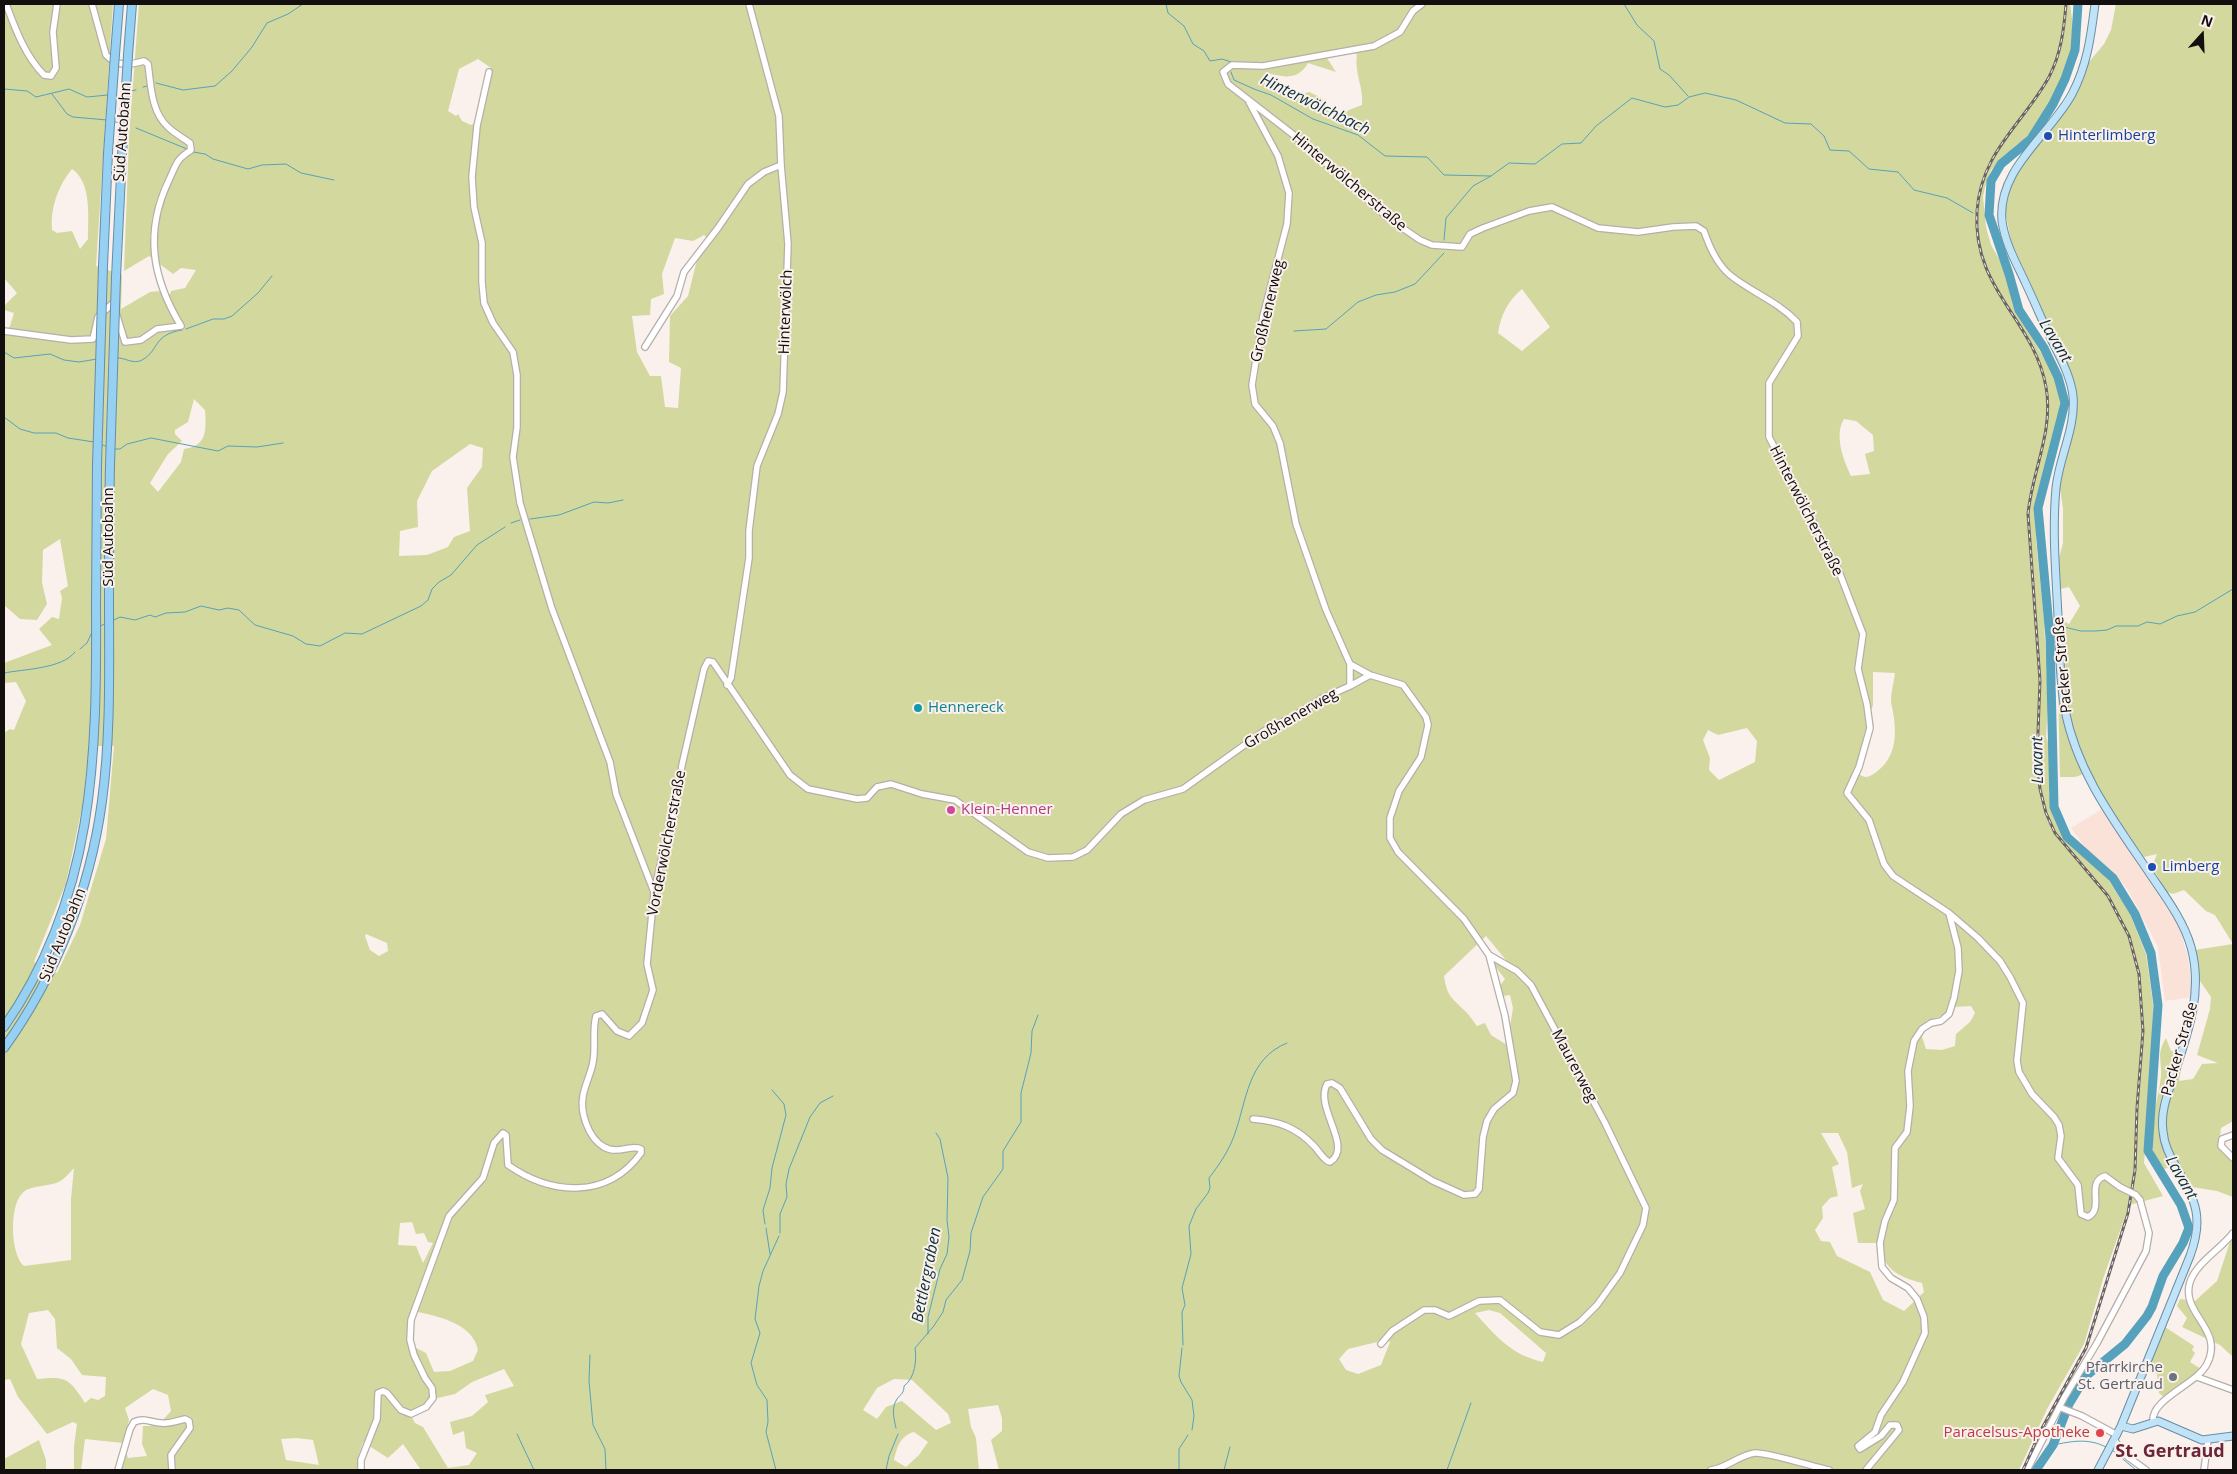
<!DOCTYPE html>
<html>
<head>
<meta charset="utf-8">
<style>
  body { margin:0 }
  #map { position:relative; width:2237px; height:1474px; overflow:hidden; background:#faf0ec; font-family:"Open Sans",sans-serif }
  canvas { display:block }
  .frame { position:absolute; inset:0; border:5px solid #120f0e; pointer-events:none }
  .north { position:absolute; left:2177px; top:10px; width:50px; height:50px; -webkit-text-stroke:4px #faf0ec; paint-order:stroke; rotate:20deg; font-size:14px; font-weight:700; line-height:20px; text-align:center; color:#120f0e }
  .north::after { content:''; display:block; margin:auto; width:18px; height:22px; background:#120f0e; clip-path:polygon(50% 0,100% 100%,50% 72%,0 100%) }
</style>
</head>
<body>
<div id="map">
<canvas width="2237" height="1474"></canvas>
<div class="frame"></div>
<div class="north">N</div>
</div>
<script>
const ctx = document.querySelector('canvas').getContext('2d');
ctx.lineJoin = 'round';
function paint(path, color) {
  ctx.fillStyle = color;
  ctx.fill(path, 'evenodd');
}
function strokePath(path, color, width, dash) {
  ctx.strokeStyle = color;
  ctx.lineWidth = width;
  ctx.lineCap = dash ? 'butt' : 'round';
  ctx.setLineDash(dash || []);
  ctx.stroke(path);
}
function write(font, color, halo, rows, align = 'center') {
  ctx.font = font + ' "Open Sans",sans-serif';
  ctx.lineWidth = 4;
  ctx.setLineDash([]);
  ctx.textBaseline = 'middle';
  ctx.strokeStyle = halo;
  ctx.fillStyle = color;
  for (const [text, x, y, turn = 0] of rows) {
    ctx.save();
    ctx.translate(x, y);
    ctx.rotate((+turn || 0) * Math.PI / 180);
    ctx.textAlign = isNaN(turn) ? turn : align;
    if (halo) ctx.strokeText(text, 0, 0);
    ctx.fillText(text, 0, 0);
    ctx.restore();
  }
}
paint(new Path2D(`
  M2102 809 2178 924 2188 957 2193 997 2165 1001 2158 947 2128 890 2111 870 2087 850 2071 828Z`), '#fbe2d9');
paint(new Path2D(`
  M4 4H113L96 266 122 275 121 309 150 292 159 291 164 297 170 294 171 291 185 288 196 270 181 268 173 274 149 256 124 271 129 137 139 4H2070L2075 41 2067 70 2049 107 2026 140 2016 145 2011 155 2008 153 1991 170 1985 187 1983 197 1986 227 1991 245 2005 269 2013 306 2054 375 2062 403 2056 429 2036 498V539L2044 620 2048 704 2046 737 2051 751 2052 780 2049 794 2051 808 2064 838 2108 879 2130 914 2146 954 2153 1004 2152 1057 2144 1163 2163 1196 2129 1205 2103 1279 2084 1344 2047 1409 2019 1470H999L991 1440 1002 1431V1418L998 1405 968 1409 971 1427 976 1438 979 1470H421L403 1444 388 1458 363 1442 358 1457V1470H119L124 1445 128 1458 147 1456 142 1444 143 1426H151L150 1417 162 1421 171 1411 168 1395 153 1389 125 1408 129 1420 123 1443 85 1439 81 1470H74V1446L77 1424 73 1422 47 1434 18 1397 10 1379 4 1380V733L10 729 14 730 26 701 16 682 4 683V663L52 645 39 629 52 617 59 619 62 598 60 591 68 586 60 539 43 550 42 583 47 604 37 620 20 619 4 605V333L10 326 14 313 4 310V306L17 293 4 278ZM1349 47 1357 55C1354 73 1364 88 1362 105L1349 110 1342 115 1328 111 1322 98 1309 92 1297 96 1281 92 1266 85 1263 79 1267 73C1283 77 1298 81 1308 63L1336 72 1323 52ZM478 59 491 68 482 119 471 125 462 121 458 114 456 116 448 111 459 69ZM72 169C92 182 88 218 88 239L80 249 72 231 57 233 52 230C50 208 58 186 72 169ZM704 235 706 237 696 264 688 296 670 316 669 362 681 368 678 408 665 407 661 376H650L637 352 632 316 650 315 651 299 664 294 662 274 675 238 693 241ZM1522 289 1550 327 1522 351 1498 333C1501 314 1508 301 1522 289ZM194 399 205 410C206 429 208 446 184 449L181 462 158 492 150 483 168 454 182 441 175 434V430L188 422ZM1844 419 1856 421 1873 435 1874 451 1865 454 1870 474 1851 476C1843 459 1834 435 1844 419ZM470 444 483 448 482 467 467 488 470 531 454 537 448 547 427 555 399 556 400 531 418 527 417 501 432 471ZM1873 672 1895 673C1894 683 1889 698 1892 707 1897 731 1898 757 1875 773 1866 779 1863 778 1856 771L1868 729V717L1873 705ZM1747 728 1757 741 1755 762 1719 780 1709 770 1710 758 1703 740 1708 730 1718 735ZM89 746H114L106 839 80 925 57 973 34 962 66 883 83 803ZM366 934 387 943 388 951 379 956 370 950 365 936ZM1486 936 1506 960 1491 961 1505 979 1499 987 1503 996 1510 995 1513 1008 1507 1045 1491 1035 1485 1023 1477 1026C1473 1021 1469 1014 1464 1010 1451 997 1447 996 1444 976ZM1971 1006 1975 1013 1970 1022 1956 1034 1955 1046 1942 1050 1926 1049 1922 1037 1926 1021 1944 1015 1953 1007ZM1821 1133H1838L1847 1152 1852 1188 1863 1184 1860 1191 1865 1209 1853 1213 1858 1243H1876C1886 1269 1895 1276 1922 1283L1924 1292 1904 1311 1883 1300 1870 1272 1837 1256 1830 1242 1821 1241 1815 1230 1823 1218 1822 1207 1830 1198 1838 1196 1832 1167 1839 1164ZM74 1168 71 1199V1260L24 1266C10 1255 8 1200 26 1190 34 1186 47 1186 56 1183 63 1181 69 1173 74 1168ZM412 1222 416 1234 424 1233 428 1242 433 1243 423 1263 416 1246 398 1245 400 1223ZM48 1310 55 1319 57 1348 71 1359 82 1375 106 1377 105 1396 98 1400 91 1398 85 1403C69 1378 66 1376 37 1379L21 1344 29 1313ZM1489 1310 1500 1313 1546 1353 1543 1362C1511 1355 1496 1336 1475 1313ZM412 1311C435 1315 473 1323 478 1350L473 1361 450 1371 434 1372 426 1353 408 1344V1325ZM1384 1337 1390 1342 1381 1365 1358 1374 1346 1370 1339 1359 1348 1349 1377 1342ZM504 1369 514 1386 485 1395 488 1402 472 1416 450 1422 453 1435 464 1431 466 1448 477 1453 469 1465 448 1468 423 1427 415 1423 408 1410H415L429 1400 455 1394 472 1382ZM894 1379 912 1380 948 1414 951 1423 936 1430 902 1401 886 1407 877 1419 863 1410 877 1388ZM914 1432 928 1442 919 1455 906 1467 894 1460C897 1447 900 1436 914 1432ZM297 1438 313 1440 319 1465 286 1460 281 1439Z
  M2116 4H2233V944L2215 915 2206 911 2184 890 2173 894 2167 892 2152 867 2157 854 2144 857C2125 830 2104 803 2089 773 2066 726 2062 672 2062 620L2069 624 2080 606 2069 587 2060 589 2059 559 2063 543V508L2060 488 2063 466 2073 433 2077 401 2069 368 2011 241 2005 211 2011 184 2017 172 2074 95 2089 62 2104 44 2111 30Z
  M2058 683 2070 736 2084 774 2075 777H2060Z
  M2233 944V1121L2221 1128 2219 1144 2233 1161V1197L2217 1191 2192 1187 2178 1163 2162 1170C2140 1134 2157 1114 2161 1076 2162 1059 2156 1055 2166 1038L2171 1051 2184 1053 2179 1081 2193 1079 2202 1064 2218 1063 2197 1055 2210 1009 2211 997 2200 981 2195 950Z
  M2233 1233V1357L2220 1345 2182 1327 2187 1318 2177 1306 2180 1299 2195 1301 2217 1281Z
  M2165 1327 2194 1346 2192 1350 2195 1353 2190 1362 2201 1369 2164 1397 2159 1393 2157 1374 2148 1370Z
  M39 1440 46 1460V1470H4V1459Z`), '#d3d89e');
strokePath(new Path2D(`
  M1166 4 1168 13 1184 26 1193 44 1204 51 1210 61 1222 59 1231 62
  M1624 4 1637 25 1654 41 1660 69 1669 75 1688 96
  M1231 72 1234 80 1254 89 1271 95 1313 119 1358 135 1385 156 1427 157 1444 175 1491 176 1509 163 1535 164 1562 144 1581 143 1596 126 1632 98 1665 107 1678 105 1689 97 1705 93 1736 100 1785 123 1811 124 1824 136 1830 150 1849 151 1869 169 1898 172 1914 190 1947 198 1973 213
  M156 83 183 90 215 86 232 71 252 47 267 23 288 14 303 4
  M143 87 147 86
  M4 89 27 91 36 97 69 89 87 97 108 95
  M129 91 136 90
  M52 94 67 114 73 117 107 120
  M113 121 122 124
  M136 128 187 149
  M193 152 205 154 213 159 248 169 262 165 286 164 301 173 334 180
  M1444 240 1446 218 1473 186 1491 176
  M186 329 213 319H224L232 316 258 293 272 276
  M1294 331 1326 329 1358 302 1376 295 1395 292 1415 284 1444 253
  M4 352 14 358 50 354 64 360 79 362 97 359
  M116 358C125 357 133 365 142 360 160 350 152 335 182 330
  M4 417 20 429 34 433H56L68 438 94 442
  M100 444 108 447
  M114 449H120L127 444 151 438 218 451 228 446 257 447 283 443
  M530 519 559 515 594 502 608 503 623 500
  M511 523 520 520
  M112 621 120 617 135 620 150 615 155 617 166 613 185 612 201 606 219 610 228 608 239 610 255 625 293 636 306 644 320 646 345 633 362 634 421 606 428 600 432 589 439 582 451 575 477 545 505 527
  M99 627 106 623
  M2064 627 2081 631H2096L2107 630 2116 626H2138L2147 622 2160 624 2177 616 2195 612 2233 589
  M2049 628 2055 627
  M80 649 87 643 93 630
  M4 673C24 669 62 669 75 652
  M765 1224 763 1210 770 1188 772 1168 786 1115 784 1104 772 1090
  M766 1228 770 1254
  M780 1233V1214L787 1197 786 1184 789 1169 810 1117 820 1103 833 1096
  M928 1334V1317L940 1269 947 1254 949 1237 947 1220 948 1178 940 1139 936 1133
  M1183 1345 1182 1312 1185 1305 1182 1288 1191 1254 1189 1226 1196 1209 1208 1193 1210 1188 1209 1178C1219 1165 1228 1152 1234 1136 1247 1101 1247 1059 1287 1043
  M1182 1348 1179 1376 1181 1382 1192 1400 1194 1416 1192 1430
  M590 1355 589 1381 593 1425 605 1449 606 1470
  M896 1428C894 1419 891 1408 897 1399 901 1394 904 1393 904 1386 915 1378 917 1360 915 1348L933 1327 943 1312 946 1300 962 1280 970 1251 971 1233 983 1197 1003 1169V1151L1021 1122V1093L1031 1053 1032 1031 1038 1015
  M517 1434 534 1470
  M2053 1445C2073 1441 2088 1438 2106 1447
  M2112 1450 2136 1470
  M776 1470 766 1432 768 1422 767 1400 757 1385 751 1363 760 1333 755 1319 759 1286 763 1271 779 1236
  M886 1470 889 1456 898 1434
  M1179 1470V1449L1188 1435
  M1224 1470 1230 1447
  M1447 1470 1471 1403`), '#56a2bc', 1);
strokePath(new Path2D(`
  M2036 1470 2053 1445 2069 1404 2086 1376 2125 1344 2147 1316 2152 1307 2163 1276 2183 1243 2189 1228 2181 1205 2148 1151 2158 1005 2151 953 2135 914 2113 878 2067 837 2054 807 2050 637 2038 508 2065 403 2058 377 2044 348 2019 310 2009 274 1989 215 1991 181 2001 164 2031 139 2053 104 2065 79 2075 50 2078 4`), '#56a2bc', 9);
const minor = new Path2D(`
  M6 4C15 28 25 56 44 75L51 76 56 68 53 32 57 4
  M1422 4 1413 11 1400 32 1374 46 1263 66 1232 65 1223 72 1228 84 1295 136 1388 218 1420 240 1432 245 1462 247 1470 234 1483 228 1529 211 1552 207 1598 228 1638 232 1673 227 1696 226 1704 231C1709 246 1717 264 1730 275 1751 292 1777 301 1797 322L1798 336 1769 383V437L1838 569 1863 634 1858 669 1867 705 1870 728 1859 767 1847 793 1869 820 1884 864 1893 876 1949 913 1978 938 2000 961 2010 977 2023 1003 2017 1061 2019 1072 2032 1094 2054 1117 2059 1125 2061 1136 2058 1158 2078 1185 2081 1214 2088 1217C2105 1209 2085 1182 2105 1176L2120 1187
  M489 72 477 126 472 177 474 207 482 243V282L484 303 493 323 513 352 517 375V427L513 457 520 503 552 609 610 762 616 794 654 892
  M4 331 71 340 93 339 98 317 113 303 125 342 141 340 157 329 181 326C152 278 144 232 169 180 172 174 175 165 179 160 182 156 187 153 191 150L190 143C183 138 174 133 168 127 151 112 151 85 148 64L144 61C129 65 117 67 106 55L92 4
  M645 347 677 296 684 272 718 228 748 184 764 172 781 165
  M1350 664 1370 675 1403 685 1426 717 1428 725 1421 757 1399 791 1390 818V838L1398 852 1464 919 1489 955 1517 971 1531 985 1605 1123 1646 1208 1643 1225 1620 1273 1597 1305 1580 1322 1559 1335 1540 1332 1500 1300 1479 1301 1449 1316 1435 1310H1424L1392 1331 1381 1344
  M727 685 731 678 749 558V531L757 466 778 414 783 392 788 244 781 165 779 116 749 4
  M1350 686 1370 675
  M1253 1119C1278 1121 1296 1127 1314 1146 1319 1151 1324 1161 1330 1162 1354 1147 1314 1108 1327 1084L1332 1083 1340 1088 1371 1139 1382 1150 1433 1181 1464 1195 1475 1194 1479 1189 1483 1137 1487 1121 1494 1109 1513 1093 1516 1081 1505 1016 1489 955
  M2233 1135 2222 1139 2221 1146 2233 1158
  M2197 1377 2233 1390
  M2059 1407 2082 1416 2117 1435
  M2153 1421C2151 1399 2197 1384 2207 1364 2225 1329 2180 1314 2190 1282 2197 1262 2221 1249 2233 1233
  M2114 1440 2128 1457 2146 1470
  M118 1470 130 1429 134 1422C145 1417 151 1423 161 1423 170 1424 176 1421 185 1419L189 1421 190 1428 171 1455 172 1470
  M361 1470V1460L377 1419 378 1393 383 1391 387 1393 401 1410 411 1414 426 1407 433 1398 432 1388 425 1378 414 1355 410 1340 411 1320 449 1216 483 1178 494 1143 503 1133 506 1135 508 1165C551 1195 607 1200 641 1153V1149C631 1144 618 1155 604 1147 588 1138 580 1112 583 1096 585 1084 591 1074 593 1062 596 1047 592 1031 596 1016L602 1014 617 1031 629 1036 642 1023 653 990 647 964 654 893 663 853 672 829 682 765 704 669 708 661 713 662 790 775 808 789 857 799 867 798 877 787 891 784 922 794 955 800 1028 852 1048 858 1073 857 1087 850 1121 814 1144 800 1183 789 1264 731 1294 716 1323 698 1350 686V664L1326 610 1296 524 1280 443 1273 426 1255 404 1252 385 1263 316 1287 224 1289 193 1278 156 1249 102
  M1711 1470C1727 1468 1739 1455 1755 1453 1768 1452 1813 1467 1829 1470
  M1866 1470 1899 1430 1897 1425H1890L1881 1436 1860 1449 1858 1446 1875 1432 1881 1415 1903 1382 1925 1333 1924 1317 1917 1299 1908 1288 1891 1278 1882 1267 1880 1243 1885 1221 1894 1200 1895 1148 1907 1132 1910 1106 1908 1071 1914 1041 1922 1029 1931 1023 1941 1021 1949 1014 1954 998 1959 971 1958 948 1949 913
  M2027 1470 2064 1398 2097 1343 2146 1251 2149 1233 2140 1200
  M2204 1470 2208 1440`);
const major = new Path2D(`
  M2095 4C2091 36 2087 66 2072 94 2049 136 1997 169 2002 221 2005 244 2017 264 2026 284 2036 305 2044 325 2054 345 2062 361 2071 378 2073 396 2076 428 2059 457 2056 488 2052 531 2056 574 2058 616 2060 647 2059 680 2065 710 2077 772 2114 821 2148 871 2164 895 2183 919 2191 947 2203 990 2189 1031 2175 1072 2169 1091 2160 1110 2163 1131 2164 1145 2170 1156 2177 1168 2196 1202 2204 1218 2190 1256L2121 1426 2098 1470
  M2121 1426 2133 1429 2158 1421 2202 1440 2233 1436`);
const highway = new Path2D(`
  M115 54 119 4
  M128 55 132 4
  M103 266 108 153
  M116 277 122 155
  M4 1027C95 897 97 756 96 605 96 558 97 511 97 465
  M4 1048C56 976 90 890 102 801 111 735 109 668 109 601 109 556 109 510 110 465`);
strokePath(minor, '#b7aeaa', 8);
strokePath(major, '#688da4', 9);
strokePath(highway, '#688da4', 10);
strokePath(minor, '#fff', 5.5);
strokePath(major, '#c0e3f8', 7);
strokePath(highway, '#96d1f4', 8);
const rail = new Path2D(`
  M2023 1470 2041 1430 2086 1348 2128 1213 2135 1170 2137 1108 2143 1031 2139 974 2129 936 2108 896 2055 833 2046 813 2040 789 2037 758 2040 681 2028 514C2032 471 2054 431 2046 387 2034 319 1972 290 1977 211 1981 152 2023 124 2049 77 2061 54 2064 29 2066 4`);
strokePath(rail, '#6a6562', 3);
strokePath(rail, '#faf0ec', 1, [4]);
const minorBridge = new Path2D(`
  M2120 1187 2136 1195 2140 1200`);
const highwayBridge = new Path2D(`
  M108 153 115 54
  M122 155 128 55
  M97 465 103 266
  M110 465 116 277`);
strokePath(minorBridge, '#b7aeaa', 8, []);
strokePath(highwayBridge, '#688da4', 10, []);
strokePath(minorBridge, '#fff', 5.5);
strokePath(highwayBridge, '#96d1f4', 8);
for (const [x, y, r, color] of [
  [2048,136,5,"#1a4fb4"],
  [918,708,5,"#0f9aa8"],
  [951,810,5,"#d1479c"],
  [2152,867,5,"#1a4fb4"],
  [2173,1377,5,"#6b7280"],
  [2100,1433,5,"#e0444e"]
]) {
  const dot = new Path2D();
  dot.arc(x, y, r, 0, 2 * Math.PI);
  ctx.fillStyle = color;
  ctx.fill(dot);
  strokePath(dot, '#faf0ec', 2);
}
write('15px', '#120f0e', '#faf0ec', [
  ["Süd Autobahn",123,132,-86],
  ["Hinterwölcherstraße",1349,182,40],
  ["Großhenerweg",1268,311,-77],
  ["Hinterwölch",786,312,-88],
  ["Hinterwölcherstraße",1806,511,63],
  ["Süd Autobahn",109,537,-90],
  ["Packer Straße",2063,665,-95],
  ["Großhenerweg",1291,719,-30],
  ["Vorderwölcherstraße",667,843,-79],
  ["Süd Autobahn",63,935,-68],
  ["Packer Straße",2180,1049,-74],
  ["Maurerweg",1574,1066,62]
]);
write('15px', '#164399', '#faf0ec', [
  ["Hinterlimberg",2058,136],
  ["Limberg",2162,867]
], 'left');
write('15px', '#0d838f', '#faf0ec', [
  ["Hennereck",928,708]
], 'left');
write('15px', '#b23c85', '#faf0ec', [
  ["Klein-Henner",961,810]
], 'left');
write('15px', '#5b616d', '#faf0ec', [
  ["Pfarrkirche",2163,1368],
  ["St. Gertraud",2163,1385]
], 'right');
write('15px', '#be3a42', '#faf0ec', [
  ["Paracelsus-Apotheke",2090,1433]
], 'right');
write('italic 16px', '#0b303c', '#faf0ec', [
  ["Hinterwölchbach",1315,105,26],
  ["Lavant",2055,341,59],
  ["Lavant",2038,760,-91],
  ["Lavant",2181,1178,60],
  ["Bettlergraben",927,1275,-79]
]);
write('bold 18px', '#6b2638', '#faf0ec', [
  ["St. Gertraud",2170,1452]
]);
</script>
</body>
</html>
